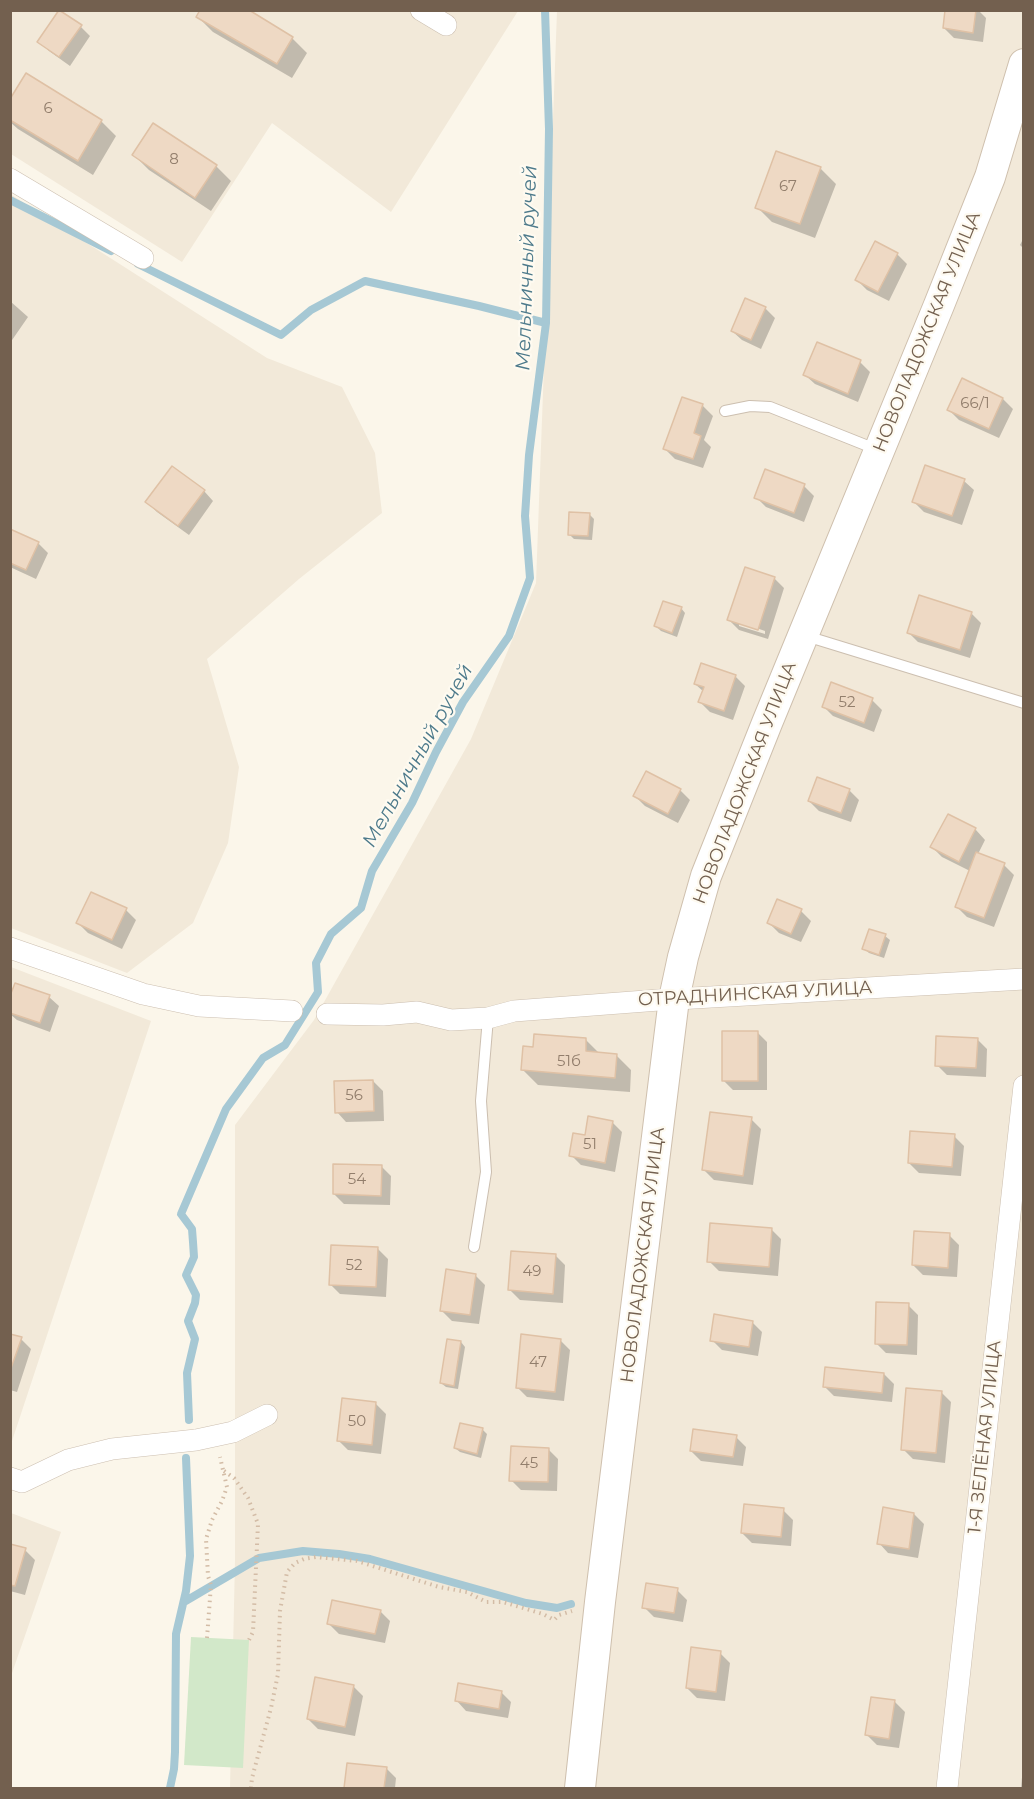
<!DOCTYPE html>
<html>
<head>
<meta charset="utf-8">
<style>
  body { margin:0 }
  #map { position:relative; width:1034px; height:1799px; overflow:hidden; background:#fbf6ea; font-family:Montserrat,sans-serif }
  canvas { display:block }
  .frame { position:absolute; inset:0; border:12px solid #73604f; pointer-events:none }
</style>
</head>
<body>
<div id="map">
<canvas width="1034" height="1799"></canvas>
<div class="frame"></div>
</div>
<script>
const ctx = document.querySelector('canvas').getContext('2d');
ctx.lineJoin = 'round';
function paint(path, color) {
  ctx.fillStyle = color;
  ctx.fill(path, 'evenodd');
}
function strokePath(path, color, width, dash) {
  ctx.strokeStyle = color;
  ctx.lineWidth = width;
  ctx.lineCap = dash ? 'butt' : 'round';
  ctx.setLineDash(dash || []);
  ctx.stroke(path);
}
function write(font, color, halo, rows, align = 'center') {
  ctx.font = font + ' Montserrat,sans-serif';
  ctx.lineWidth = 4.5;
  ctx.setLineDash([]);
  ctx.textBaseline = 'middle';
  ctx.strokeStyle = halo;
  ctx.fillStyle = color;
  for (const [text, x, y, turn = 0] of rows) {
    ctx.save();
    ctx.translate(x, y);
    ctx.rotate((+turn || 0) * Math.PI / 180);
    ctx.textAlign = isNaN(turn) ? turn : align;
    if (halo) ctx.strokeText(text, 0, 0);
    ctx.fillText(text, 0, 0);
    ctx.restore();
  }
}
paint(new Path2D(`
  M10 11H518L391 212 272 123 182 262 11 154Z
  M557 11H1023V1788H230L235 1560V1125L314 1020 471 739 536 583Z
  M10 194 267 358 342 387 375 453 382 513 299 579 207 659 239 767 228 843 193 923 127 973 11 928Z
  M11 967 151 1021 11 1444Z
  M11 1513 61 1532 11 1676Z`), '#f2e9d9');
paint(new Path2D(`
  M191 1637 249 1640 243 1768 184 1765Z`), '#d2e8c9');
paint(new Path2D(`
  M947 10H978L986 18 983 42 954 38 944 28Z
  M198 17 292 38 307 53 292 78 213 32Z
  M81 27 90 36 70 66 49 51 39 41Z
  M10 102 101 121 116 136 93 175 18 129 10 122Z
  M777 153 821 169 836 184 815 238 772 222 757 207Z
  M134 155 216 166 231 181 211 211 149 170Z
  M1024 237V249L1020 245Z
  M897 254 907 264 889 301 867 290 857 280Z
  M10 301 28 317 10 343Z
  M765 308 775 318 761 349 742 340 732 331Z
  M817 344 860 362 870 372 858 402 815 384 805 375Z
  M963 380 1003 399 1013 409 999 438 959 420 949 410Z
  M683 399 703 406 713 416 704 440 711 447 703 468 675 459 665 449Z
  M964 481 974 490 962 525 924 512 914 502Z
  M804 486 814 496 804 522 766 507 756 497Z
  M204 491 213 501 189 535 157 512 147 502Z
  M590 515 594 519 592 540 574 539 569 534Z
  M10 530 38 543 48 553 36 579 10 567Z
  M774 578 784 588 768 639 739 630 729 620ZM739 622 765 631V634L739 626Z
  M681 608 685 613 677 637 661 631 656 626Z
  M971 613 981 623 970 658 918 642 908 632Z
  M735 676 745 686 733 720 710 712 700 702 704 692 695 684Z
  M832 684 872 700 882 710 874 732 833 716 823 706Z
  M680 790 690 800 678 823 645 806 635 796Z
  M849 790 859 800 851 822 819 811 809 801Z
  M949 816 976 830 985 840 978 854 1004 865 1014 875 994 927 967 917 957 907 970 871 942 857 932 847Z
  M126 910 136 920 122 949 88 933 78 923Z
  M801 911 811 921 801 942 779 933 769 923Z
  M885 936 890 940 884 958 869 953 864 948Z
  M49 997 59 1006 50 1032 17 1020 10 1014V1001Z
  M757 1032 767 1042V1090H733L723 1080Z
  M977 1039 987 1049 986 1077 947 1075 937 1065Z
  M586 1040 600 1054 616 1055 631 1070 630 1092 538 1085 523 1070 534 1049Z
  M373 1081 383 1091 384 1121 346 1122 337 1112Z
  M751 1119 761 1129 753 1185 714 1180 704 1170Z
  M612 1122 622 1132 615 1172 581 1165 571 1155 586 1137Z
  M954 1136 964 1146 961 1176 919 1173 909 1163Z
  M381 1166 391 1176 390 1205 344 1204 334 1194Z
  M771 1229 781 1239 778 1276 719 1271 709 1261Z
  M949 1235 959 1245 957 1277 923 1275 913 1265Z
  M378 1249 388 1259 386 1297 340 1294 330 1284Z
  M555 1255 565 1265 563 1303 520 1300 510 1290Z
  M475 1275 485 1285 479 1324 452 1321 442 1311Z
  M908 1305 918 1315 917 1355 886 1353 876 1343Z
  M752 1322 762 1332 758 1356 722 1350 712 1340Z
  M10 1335 21 1339 31 1349 17 1392 10 1390Z
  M560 1340 570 1350 564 1401 527 1397 517 1387Z
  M461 1342 465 1347 458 1389 446 1387 441 1383Z
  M884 1374 894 1384 892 1402 834 1396 824 1386Z
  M941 1392 951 1402 945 1463 913 1459 903 1449Z
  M376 1404 386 1414 381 1454 348 1450 338 1440Z
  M482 1429 487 1434 481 1458 460 1452 455 1448Z
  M736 1437 746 1447 743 1466 701 1461 691 1451Z
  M548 1449 558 1459 557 1491 521 1490 511 1480Z
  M783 1510 793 1520 791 1546 752 1543 742 1533Z
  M914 1514 924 1524 918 1558 888 1553 879 1543Z
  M10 1546 25 1550 35 1560 25 1595 10 1591Z
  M677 1590 687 1600 683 1622 654 1617 644 1607Z
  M380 1611 390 1621 385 1643 339 1634 329 1624Z
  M720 1653 730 1663 725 1701 697 1698 687 1688Z
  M353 1686 363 1696 355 1736 318 1729 308 1719Z
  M501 1692 511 1702 508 1718 466 1711 457 1701Z
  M895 1702 905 1712 899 1748 877 1745 867 1735Z
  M348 1764 386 1768 396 1778 395 1788H346Z
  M1023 1766 1024 1788H1021Z`), '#0003');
strokePath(new Path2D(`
  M10 200 111 251
  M138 264 281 335 311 310 365 281 479 306 546 323
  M189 1420 187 1373 195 1339 188 1321 195 1303 196 1295 186 1275 194 1257 193 1242 192 1229 181 1214 226 1109 263 1058 285 1045 318 992 316 963 331 934 361 908 372 871 412 803 436 752 463 702 509 636 530 578 525 516 529 455 546 323 549 129 545 10
  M184 1602 259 1558 303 1551 339 1554 370 1559 526 1603 557 1608 571 1604
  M170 1788 174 1769 175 1752 176 1634 186 1591 190 1556 186 1458`), '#a6c8d4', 8);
const building = new Path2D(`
  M59 10 82 25 59 57 37 42Z
  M200 10H249L293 37 277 64 196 17Z
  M945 10H976L973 33 943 28Z
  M26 73 102 120 78 161 10 120V99Z
  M153 123 217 165 195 198 132 155Z
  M776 151 821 167 800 224 755 208Z
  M875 241 898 253 878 292 855 280Z
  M745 298 766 307 751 340 731 331Z
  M817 342 861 360 848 394 803 375Z
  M962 378 1003 398 989 429 947 410Z
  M682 397 703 404 694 433 701 436 693 459 663 449Z
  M925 465 965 479 952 516 912 502Z
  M172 466 205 490 178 526 145 502Z
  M765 469 805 484 794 513 754 498Z
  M569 512 590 513 588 536 568 535Z
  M10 529 39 542 26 570 10 563Z
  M745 567 775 577 758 630 727 620Z
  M919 595 972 612 960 650 907 633Z
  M663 601 682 607 672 633 654 626Z
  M701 663 736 675 724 711 698 702 704 687 694 684Z
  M831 682 873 698 864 723 822 707Z
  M646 771 681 789 668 814 633 796Z
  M817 777 850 789 841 813 808 801Z
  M948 814 976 828 959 862 930 847Z
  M976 852 1005 863 984 918 955 907Z
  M91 892 127 908 112 940 76 923Z
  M777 899 802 909 791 934 767 923Z
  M869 929 886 934 879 955 862 949Z
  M15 983 50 995 40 1023 10 1013V996Z
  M722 1031H758V1081H722Z
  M534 1034 586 1038V1051L617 1054 615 1078 521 1070 523 1046 533 1047Z
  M936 1036 978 1038 976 1068 935 1066Z
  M373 1080 374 1111 335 1113 334 1081Z
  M710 1112 752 1117 743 1176 702 1170Z
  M588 1116 613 1121 605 1163 569 1156 573 1133 585 1135Z
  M910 1131 955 1134 952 1167 908 1163Z
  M333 1164 382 1165 381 1196 333 1194Z
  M710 1223 772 1228 769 1267 707 1262Z
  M914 1231 950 1233 948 1268 912 1265Z
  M331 1245 378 1247 376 1287 329 1285Z
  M511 1251 556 1254 553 1294 508 1290Z
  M446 1269 476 1274 470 1315 440 1311Z
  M876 1302 909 1303 907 1345 875 1344Z
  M714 1314 753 1321 749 1347 710 1341Z
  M10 1334 22 1337 10 1371Z
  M521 1334 561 1339 555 1392 516 1388Z
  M447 1339 461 1341 454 1386 440 1383Z
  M825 1367 884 1373 882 1393 823 1387Z
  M906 1388 942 1391 936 1453 901 1450Z
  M342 1398 376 1402 372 1445 337 1441Z
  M460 1423 483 1428 477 1454 454 1448Z
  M693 1429 737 1435 733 1457 690 1451Z
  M511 1446 549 1448 548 1482 509 1481Z
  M744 1504 784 1508 781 1537 741 1533Z
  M883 1507 914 1513 909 1549 877 1544Z
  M10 1544 26 1548 15 1586 10 1585Z
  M646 1583 678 1588 674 1613 642 1608Z
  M332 1600 381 1610 375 1634 327 1624Z
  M691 1647 721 1651 716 1692 686 1688Z
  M315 1677 354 1685 345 1727 307 1719Z
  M458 1683 502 1691 499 1709 455 1701Z
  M871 1697 895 1700 889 1739 865 1735Z
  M347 1763 387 1767 384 1788H344Z`);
paint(building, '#eed9c4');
strokePath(building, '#dfc1a5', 1.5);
const lane = new Path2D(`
  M725 411 750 406 770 407 878 450
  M806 636 1024 703
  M474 1247 486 1172 481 1101 488 1018`);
const street = new Path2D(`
  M421 10 446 25
  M10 179 143 258
  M10 948 143 994 199 1006 292 1011
  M327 1014 383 1015 417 1012 451 1020 488 1018 514 1011 659 1000 1024 979
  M10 1478 22 1482 68 1460 112 1449 196 1440 233 1432 267 1415
  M947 1788 1024 1086`);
const secondary = new Path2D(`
  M580 1788 600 1602 669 1039 674 999 683 957 706 876 767 723 939 305 990 177 1024 64`);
strokePath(lane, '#ccbfb0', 12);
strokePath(street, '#ccbfb0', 22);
strokePath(secondary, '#cfc0ae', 32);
strokePath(new Path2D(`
  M224 1471 234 1478 248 1498 258 1524 253 1632 249 1640
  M207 1638 211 1585 208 1576 206 1539 212 1520 222 1501 227 1487 220 1457
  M251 1788 252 1778 271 1708 278 1674 280 1611 287 1572 295 1563 304 1559 316 1557 357 1561 439 1587 467 1592 486 1602H503L543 1614 554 1620 559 1615 572 1611`), '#d3bca6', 4, [1.5, 4.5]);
strokePath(lane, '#fff', 10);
strokePath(street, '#fff', 21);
strokePath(secondary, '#fff', 30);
write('15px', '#927e6c', null, [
  ["6",48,109],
  ["8",174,160],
  ["67",788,187],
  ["66/1",975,404],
  ["52",847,703],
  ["51б",569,1062],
  ["56",354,1096],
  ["51",590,1145],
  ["54",357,1180],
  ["52",354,1266],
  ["49",532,1272],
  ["47",538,1363],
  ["50",357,1422],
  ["45",529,1464]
]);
write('18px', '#73604f', '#fefaf0', [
  ["НОВОЛАДОЖСКАЯ УЛИЦА",927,332,-68],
  ["НОВОЛАДОЖСКАЯ УЛИЦА",745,783,-69],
  ["ОТРАДНИНСКАЯ УЛИЦА",755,994,-3],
  ["НОВОЛАДОЖСКАЯ УЛИЦА",643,1255,-83],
  ["1-Я ЗЕЛЁНАЯ УЛИЦА",985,1437,-84]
]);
write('italic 20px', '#4d7a8b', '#fefaf0', [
  ["Мельничный ручей",527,268,-88],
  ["Мельничный ручей",418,756,-61]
]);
</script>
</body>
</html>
